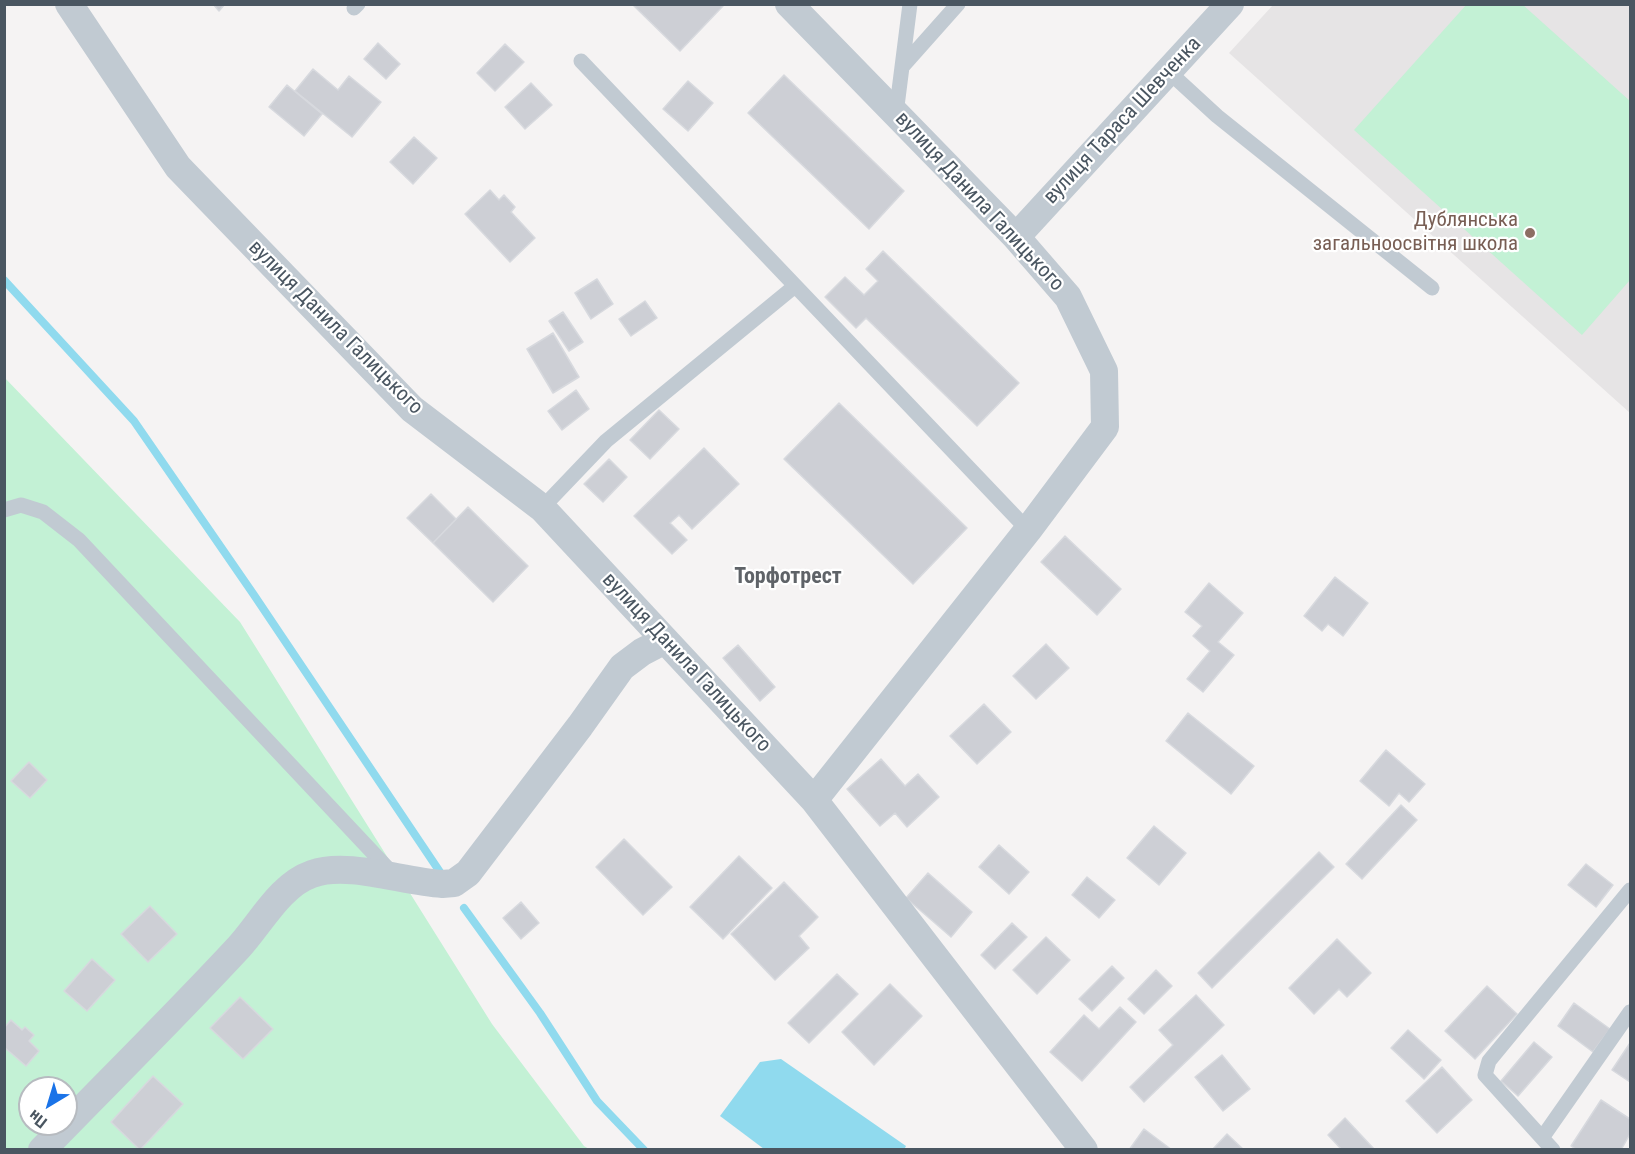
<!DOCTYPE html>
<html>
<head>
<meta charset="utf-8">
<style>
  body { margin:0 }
  #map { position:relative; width:1635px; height:1154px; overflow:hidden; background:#f5f3f3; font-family:"Roboto Condensed",sans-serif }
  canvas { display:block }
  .frame { position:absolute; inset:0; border:6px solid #4a5661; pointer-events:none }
  .north { position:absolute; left:18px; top:1076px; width:60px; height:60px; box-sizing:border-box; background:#fff; border:2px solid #b7bbc0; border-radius:50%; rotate:218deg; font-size:16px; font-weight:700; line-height:24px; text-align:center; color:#4a5661 }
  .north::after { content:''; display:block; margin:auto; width:21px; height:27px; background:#1a73e8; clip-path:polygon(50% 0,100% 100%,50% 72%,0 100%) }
</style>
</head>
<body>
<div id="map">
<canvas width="1635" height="1154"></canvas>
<div class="frame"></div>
<div class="north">Пн</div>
</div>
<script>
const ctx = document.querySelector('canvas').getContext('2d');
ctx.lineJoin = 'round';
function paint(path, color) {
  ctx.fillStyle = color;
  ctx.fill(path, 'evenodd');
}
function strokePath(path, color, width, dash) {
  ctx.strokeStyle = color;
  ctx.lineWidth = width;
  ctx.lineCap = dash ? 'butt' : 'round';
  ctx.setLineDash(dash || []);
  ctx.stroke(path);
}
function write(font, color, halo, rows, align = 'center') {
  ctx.font = font + ' "Roboto Condensed",sans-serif';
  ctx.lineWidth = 4.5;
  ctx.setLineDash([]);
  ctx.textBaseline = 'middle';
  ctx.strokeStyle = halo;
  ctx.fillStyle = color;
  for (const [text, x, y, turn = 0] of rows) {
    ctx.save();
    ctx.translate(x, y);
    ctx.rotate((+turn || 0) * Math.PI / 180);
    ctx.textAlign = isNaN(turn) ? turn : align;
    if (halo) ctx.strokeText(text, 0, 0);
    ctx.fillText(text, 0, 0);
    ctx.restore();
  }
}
paint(new Path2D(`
  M1273 5H1630V413L1229 53Z`), '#e6e4e5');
paint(new Path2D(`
  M1467 4 1523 5 1630 101V280L1582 335 1354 130Z
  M4 377 240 622 492 1024 584 1146 589 1149H5ZM30 1088H66V1124H30Z`), '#c3f1d5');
paint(new Path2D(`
  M781 1059 906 1146 904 1150 764 1149 720 1116 760 1062Z`), '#90daee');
strokePath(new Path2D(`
  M4 280 134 421 254 595 442 875
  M464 908 540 1013 597 1101 644 1150`), '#90daee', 8);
const building = new Path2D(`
  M213 4H225L219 11Z
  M632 4H722L723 6 680 51Z
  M378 43 400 64 386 79 364 59Z
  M505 44 524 62 495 91 477 73Z
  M313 69 338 90 349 76 381 102 352 137 295 91Z
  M784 75 904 191 869 229 748 113Z
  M688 81 713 103 688 131 663 109Z
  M531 83 552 105 525 129 505 107Z
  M287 85 322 114 304 136 269 107Z
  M414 137 437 158 413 184 390 162Z
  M490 190 499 200 504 195 515 207 511 212 535 238 510 262 465 214Z
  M883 251 1019 383 977 426 866 318 856 328 825 297 845 277 864 295 878 281 866 269Z
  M597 279 613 304 591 319 575 293Z
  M645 301 657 318 631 336 619 319Z
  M563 312 583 342 569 351 549 321Z
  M553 333 579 377 553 393 527 349Z
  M576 390 589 409 562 430 548 411Z
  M839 403 967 528 913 584 784 459Z
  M659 410 679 429 650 459 630 440Z
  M704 448 739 484 692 529 679 515 670 523 687 540 672 554 634 516Z
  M609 459 627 477 603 502 584 484Z
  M431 494 456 519 433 543 407 518Z
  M468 507 528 566 493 602 433 543Z
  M1065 536 1121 589 1097 615 1041 562Z
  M1335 577 1368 603 1343 636 1328 624 1322 631 1304 616Z
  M1209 583 1243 613 1218 642 1234 655 1203 692 1187 679 1210 651 1193 636 1202 626 1185 612Z
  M1046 644 1069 668 1036 699 1013 676Z
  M738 645 775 687 760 701 723 658Z
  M984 704 1011 732 977 764 950 736Z
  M1188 713 1254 766 1231 794 1166 741Z
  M1386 750 1425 784 1409 802 1399 793 1389 806 1360 781Z
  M881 759 905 786 918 774 939 797 907 827 895 813 880 826 847 789Z
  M29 762 47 780 30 798 11 781Z
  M1401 805 1417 820 1362 879 1346 864Z
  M1154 826 1186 853 1159 885 1127 858Z
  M624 839 672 887 643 915 596 867Z
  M999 845 1029 872 1009 894 979 867Z
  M1319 852 1334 867 1212 988 1198 973Z
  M739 856 772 888 723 939 690 907Z
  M1586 864 1613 885 1596 907 1568 885Z
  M928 873 972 912 951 937 906 898Z
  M1087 877 1115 900 1099 918 1072 895Z
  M784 882 818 917 799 936 809 948 775 980 731 934Z
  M521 902 539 923 521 939 503 918Z
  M150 906 177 934 148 962 121 934Z
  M1012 923 1027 937 995 969 981 955Z
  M1046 937 1070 960 1037 994 1013 970Z
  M1337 939 1371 973 1347 997 1339 989 1314 1014 1289 988Z
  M92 959 115 980 87 1011 64 991Z
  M1112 966 1124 978 1092 1011 1079 999Z
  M1156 970 1172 986 1144 1014 1128 999Z
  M837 974 858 994 809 1043 788 1023Z
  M890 984 922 1016 874 1065 842 1032Z
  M1487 986 1517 1014 1475 1059 1445 1031Z
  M1196 995 1224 1025 1144 1102 1130 1087 1173 1045 1159 1030Z
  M240 997 273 1029 243 1059 210 1028Z
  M1574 1003 1610 1029 1593 1052 1558 1026Z
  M1120 1007 1136 1022 1082 1081 1050 1052 1084 1015 1099 1029Z
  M11 1020 22 1030 25 1027 34 1035 29 1041 39 1051 26 1066 4 1047V1028Z
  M1408 1030 1441 1060 1424 1079 1391 1048Z
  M1534 1042 1552 1057 1518 1096 1501 1081Z
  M1630 1043V1082L1612 1070Z
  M1222 1055 1250 1089 1223 1111 1195 1077Z
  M1442 1067 1472 1100 1437 1133 1406 1101Z
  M153 1076 183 1104 140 1150 111 1122Z
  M1601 1100 1630 1119V1134L1621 1150H1577L1571 1146Z
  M1345 1118 1375 1150H1342L1328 1135Z
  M1144 1129 1172 1150H1129Z
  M1227 1134 1244 1150H1212Z`);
paint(building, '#cdcfd5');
strokePath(building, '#d7d9de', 1.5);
strokePath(new Path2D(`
  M354 8 358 4
  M581 61 1028 530
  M902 67 958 4
  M1168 71 1217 116 1432 288
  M896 114 910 4
  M542 508 606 441 795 286
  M4 510 21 505 43 512 79 540 392 873
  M1542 1138 1630 1012
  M1553 1150 1485 1075 1489 1061 1630 890`), '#c1cad2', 15);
strokePath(new Path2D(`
  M69 4 178 167 412 409 542 508 814 800 1084 1150
  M789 4 1016 237 1068 297 1104 371 1105 427 1028 530 814 800
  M1016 237 1230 4
  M42 1150C108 1082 175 1016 239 947 261 923 280 885 312 874 348 861 403 882 442 884L454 883 468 873 580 726 622 667 642 652 665 640`), '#c1cad2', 28);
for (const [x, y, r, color] of [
  [1530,233,6,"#8d6e63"]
]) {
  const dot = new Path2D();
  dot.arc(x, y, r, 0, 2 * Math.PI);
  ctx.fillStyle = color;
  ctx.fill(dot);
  strokePath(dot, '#fff', 2);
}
write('21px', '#4a5661', '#fff', [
  ["вулиця Тараса Шевченка",1123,121,-47],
  ["вулиця Данила Галицького",979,202,47],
  ["вулиця Данила Галицького",335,328,45],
  ["вулиця Данила Галицького",686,663,47]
]);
write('21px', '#785e54', '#fff', [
  ["Дублянська",1518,221],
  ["загальноосвітня школа",1518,245]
], 'right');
write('bold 22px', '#5f6368', '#fff', [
  ["Торфотрест",788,577]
]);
</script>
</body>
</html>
